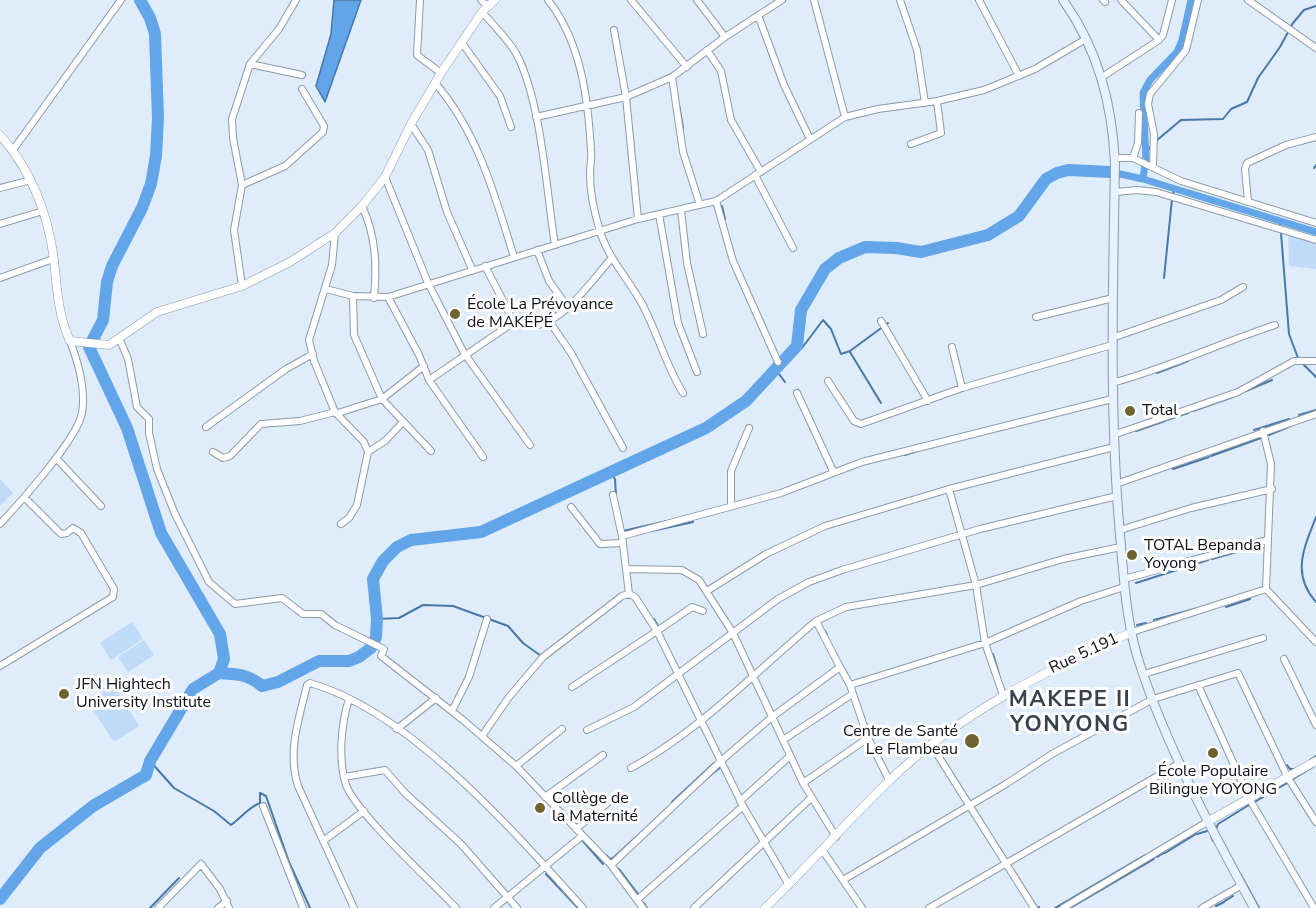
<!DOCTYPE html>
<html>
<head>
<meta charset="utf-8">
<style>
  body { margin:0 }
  canvas { display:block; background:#dfecfb }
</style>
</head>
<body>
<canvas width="1316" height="908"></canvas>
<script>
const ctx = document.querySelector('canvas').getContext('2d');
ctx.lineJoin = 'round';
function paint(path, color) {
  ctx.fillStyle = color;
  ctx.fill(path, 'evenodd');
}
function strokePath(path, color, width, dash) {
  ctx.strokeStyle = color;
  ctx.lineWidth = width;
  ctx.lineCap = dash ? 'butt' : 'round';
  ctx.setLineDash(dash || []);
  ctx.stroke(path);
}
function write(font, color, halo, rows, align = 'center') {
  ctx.font = font + ' "Nunito Sans",sans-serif';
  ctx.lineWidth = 6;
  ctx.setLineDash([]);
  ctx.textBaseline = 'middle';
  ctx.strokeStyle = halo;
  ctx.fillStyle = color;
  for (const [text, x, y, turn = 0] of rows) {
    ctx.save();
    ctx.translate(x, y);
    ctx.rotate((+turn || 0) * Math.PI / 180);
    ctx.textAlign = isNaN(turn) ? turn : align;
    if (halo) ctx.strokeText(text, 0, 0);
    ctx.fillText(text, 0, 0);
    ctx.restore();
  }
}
paint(new Path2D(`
  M1288 234 1316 242V269L1289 266Z
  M0 479 13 493 0 506Z
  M132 622 143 639 111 660 100 643Z
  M144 640 154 655 128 672 118 657Z
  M113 684 139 726 114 742 87 701Z`), '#bfdbf8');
const water = new Path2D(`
  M334 0H361L325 102 316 86 331 34Z`);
paint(water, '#62a5e9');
strokePath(water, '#4878a9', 1.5);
strokePath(new Path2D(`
  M679 105 683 128
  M1156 141 1181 120 1223 119 1231 109 1247 102 1258 78 1280 47 1293 23 1304 10 1316 6
  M1146 152 1152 145
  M1314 168 1316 165
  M1173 194 1174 188
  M722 206 725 219
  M1280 221V225
  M1281 233 1289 334 1298 358
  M1164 278 1172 199
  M794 350 802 348 823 320 831 329 841 354 850 351 888 323
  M850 352 881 403
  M1301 362 1316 377
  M776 370 785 382
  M1157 373 1188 361
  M1246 391 1272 380
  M1193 411 1233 397
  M1299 415 1316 410
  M1167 420 1188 413
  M1254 430 1289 419
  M1136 431 1165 421
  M1269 435 1291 426
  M905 455 917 451
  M1211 456 1261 438
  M1173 469 1209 457
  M611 474 615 479 616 495
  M1316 517C1304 548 1291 574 1316 602
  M623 531 667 521
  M652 531 693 522
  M1186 559 1267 537
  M1212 559 1247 549 1266 548
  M1136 583 1208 560
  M1226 607 1250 599
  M377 619 399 618 423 605 453 606 508 626 523 643 541 656
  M654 619 658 626
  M1154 620 1198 608
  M1137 625 1146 623
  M825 631 827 635
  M993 654 999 674
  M1310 760 1316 756
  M150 761 174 788 214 811 231 825C241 818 250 806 260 803V793L266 796 289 862 310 908
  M1287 765 1290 769H1295
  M706 779 722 766
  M1293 779 1313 767
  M672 802 714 763
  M1253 803 1287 783
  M1216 829 1218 824 1249 805
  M1197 834 1207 831
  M1211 836 1213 841
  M582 840 603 864
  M1165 853 1196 834
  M606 855 610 859 613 858 645 829
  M1157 857 1164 853
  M619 869 638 894
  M546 874 578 908
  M1241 875 1259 908
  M1225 901 1233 896
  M644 903 647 908
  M1216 906 1224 902
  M1039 907V908
  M150 908 179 878
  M1055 908 1145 855
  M1070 908 1154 859`), '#4878a9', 2);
strokePath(new Path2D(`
  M1146 161 1143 93 1150 80 1177 52 1182 40 1191 0
  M1111 172 1143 179 1316 232
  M1143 179 1145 164`), '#62a5e9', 7);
strokePath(new Path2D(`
  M219 673C236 674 249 674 262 686L278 682 319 661H349L359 657 371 648 376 637 377 619 373 579 383 561 397 547 411 540 481 532 706 428 746 401 797 346 801 310 825 269 839 258 865 247 896 248 921 252 988 235 1019 216 1046 179 1057 173 1068 170 1111 172
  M0 899 40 848 93 806 146 775 150 761 193 689 219 673 224 659 220 634 161 533 127 428 89 347 103 320 107 282 112 266 142 208 151 184 156 156 158 118 155 34 150 18 140 0`), '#62a5e9', 12);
const minor = new Path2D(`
  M420 0 417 55 441 73
  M481 0 488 7
  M548 0C581 42 588 98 591 150 592 158 590 165 590 173 590 192 594 212 600 231 608 258 627 277 641 302 657 331 665 364 683 393
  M631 0 687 67
  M697 0 725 37
  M814 0 845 117
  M900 0 917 50 925 103
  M979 0 1019 76
  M1103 0 1105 2
  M1121 0 1159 40
  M1248 0 1316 48
  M482 12C494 26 508 39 517 55 542 105 546 189 555 245
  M758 15 784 85 810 139
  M614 30 626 97 638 219
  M462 43 500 96 511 127
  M707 50 721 71 731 120 761 172
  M250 64 302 75
  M672 77 683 152 700 205
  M1102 77 1159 40 1163 35 1172 0
  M435 83C478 132 495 196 514 257
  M536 117 626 97 672 77 725 37 782 0
  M411 124 428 150 447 212 472 269
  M911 144 941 133 937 101
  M13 150 121 0
  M1115 158H1133L1181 181 1316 223
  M1133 158 1138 143 1139 113
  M1153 166 1154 134 1148 104 1150 94 1186 50 1198 0
  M755 175 793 248
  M385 177 428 283 464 353 530 445
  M242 185 285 166 323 132 324 126 302 89
  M0 188 31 180
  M1115 192 1137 190 1156 192 1316 240
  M716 201 733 261 778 362
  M1248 201 1245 169 1247 163 1286 145 1316 137
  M362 206C376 236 377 266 374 298
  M681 210 687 263 703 334
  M659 214 678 323 697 372
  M0 224 43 211
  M335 233 332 265 309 340 314 361 335 412 364 442 368 452 357 505 349 518 341 524
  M537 250 549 281 567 306
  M485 266 514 322
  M0 278 53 259
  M242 286 234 230 242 185 233 138 232 119 250 64 279 29 296 0
  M326 289 353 296 388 297 638 219 716 201 845 117 878 109 937 101 984 90 1035 69 1086 39
  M353 296 354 335 382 399 431 451
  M388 297 419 355 429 380 483 457
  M1036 317 1113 298
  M549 321 571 353 623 448
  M881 321 928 401
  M119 338 128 359 137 407 149 419V433L157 469 175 514 209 582 235 604 282 598 303 614H321L335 625 384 649 381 656 463 720 516 766 611 865 643 908
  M1112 338 1221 300 1243 287
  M952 347 962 388
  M429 380 514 322C552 342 589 283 611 259
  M828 381 854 421 861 424 962 388 1112 345
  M1112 383C1168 368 1220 343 1275 325
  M797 393 833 471
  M338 413 382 399 424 366
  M206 427 286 369 313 354
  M1263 431 1271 464 1266 589 1316 642
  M1113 435 1238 392 1294 361H1316
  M213 452 223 458 230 456 261 424 300 421 335 412
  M368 452 385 441 403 422
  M56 458 101 506
  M1116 484 1316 414
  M949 489 976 585 985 643 1003 695
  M613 495 622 536 629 594
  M731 505V471L749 428
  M571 507 600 544 623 543
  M0 524C19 504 78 438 82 413 86 390 78 362 70 341
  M1120 530 1191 508 1272 489
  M622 536 781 493 862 462 1112 399
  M626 569 682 570 699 580 733 633 803 783 836 837
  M1124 579 1267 540
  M707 591 766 554 825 526 949 489 1114 447
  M816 621 840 667
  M1132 632 1266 589
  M1284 659 1316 725
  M0 666 113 597 114 589 81 533 73 528 67 533 61 534 25 498
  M1144 674 1263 638
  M850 685 985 643 1081 601 1124 587
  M1198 685 1250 800 1314 908
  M572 687 657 631 743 806 789 885
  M349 699C341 724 338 760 346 785 357 814 432 882 456 908
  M452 711 469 677 487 619
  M397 729 436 698
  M587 730 634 707 778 599 809 582 842 570 980 529 1117 496
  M482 736 509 697 543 657 622 596 629 594 635 597 657 631 692 607 703 611
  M783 740 851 695
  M932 746 1034 908
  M516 766 562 729
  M631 768C698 732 758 670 816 621L846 607 976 585 1063 559 1121 547
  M344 777 385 770 405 793 461 844 517 908
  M803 783 868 738
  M545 797 603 755
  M740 801 790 756
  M263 806 303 908
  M576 829 610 801
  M323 841 364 811
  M823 851 862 908
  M611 865 722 760 772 717 840 667 850 685 868 738 889 780
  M843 880 1006 784 1052 754 1153 699 1238 673 1288 778 1316 822
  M638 899 743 806
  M158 908 201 864 220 889 229 908
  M218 908 227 901
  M354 908 298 786C287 751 299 719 307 685L310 683C410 711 515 833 583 908
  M494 908 582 836
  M694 908 811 798
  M929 908 1180 763
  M1063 908 1207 822
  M1202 908 1242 885`);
const tertiary = new Path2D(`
  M0 135C31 170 48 213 54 260 57 288 58 315 70 341L109 345 157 312 242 286 290 262 335 233 362 206 385 177 411 124 441 73 482 12 495 0
  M1207 822 1316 761
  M765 908C808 867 846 822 889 781 958 714 1045 671 1132 632`);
const secondary = new Path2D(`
  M1063 0C1098 49 1112 103 1115 163 1113 287 1109 411 1120 535 1124 579 1126 624 1140 665 1168 750 1212 830 1254 908`);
strokePath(minor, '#8d9aa7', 8);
strokePath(tertiary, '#8d9aa7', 9);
strokePath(secondary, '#8d9aa7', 10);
strokePath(minor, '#fff', 6);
strokePath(tertiary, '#fff', 8);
strokePath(secondary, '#e6f2fd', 8);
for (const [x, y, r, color] of [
  [455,314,6,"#6c6330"],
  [1130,411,6,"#6c6330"],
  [1132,555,6,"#6c6330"],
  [64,694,6,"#6c6330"],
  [972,741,8,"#6c6330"],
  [1213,753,6,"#6c6330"],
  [540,808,6,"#6c6330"]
]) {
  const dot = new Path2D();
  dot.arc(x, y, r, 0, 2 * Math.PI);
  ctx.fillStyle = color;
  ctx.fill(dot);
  strokePath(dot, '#fff', 2);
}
write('16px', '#0a0e13', '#fff', [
  ["École La Prévoyance",467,305],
  ["de MAKÉPÉ",467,323],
  ["Total",1142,411],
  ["TOTAL Bepanda",1144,546],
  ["Yoyong",1144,564],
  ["JFN Hightech",76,685],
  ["University Institute",76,703],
  ["Centre de Santé",958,732,"right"],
  ["Le Flambeau",958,750,"right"],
  ["École Populaire",1213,772,"center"],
  ["Bilingue YOYONG",1213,790,"center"],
  ["Collège de",552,799],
  ["la Maternité",552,817]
], 'left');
write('16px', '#0a0e13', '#fff', [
  ["Rue 5.191",1084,654,-25]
]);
ctx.letterSpacing = '1.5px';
write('bold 22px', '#37424e', '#fff', [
  ["MAKEPE II",1070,701],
  ["YONYONG",1070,726]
]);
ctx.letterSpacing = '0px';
</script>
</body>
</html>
